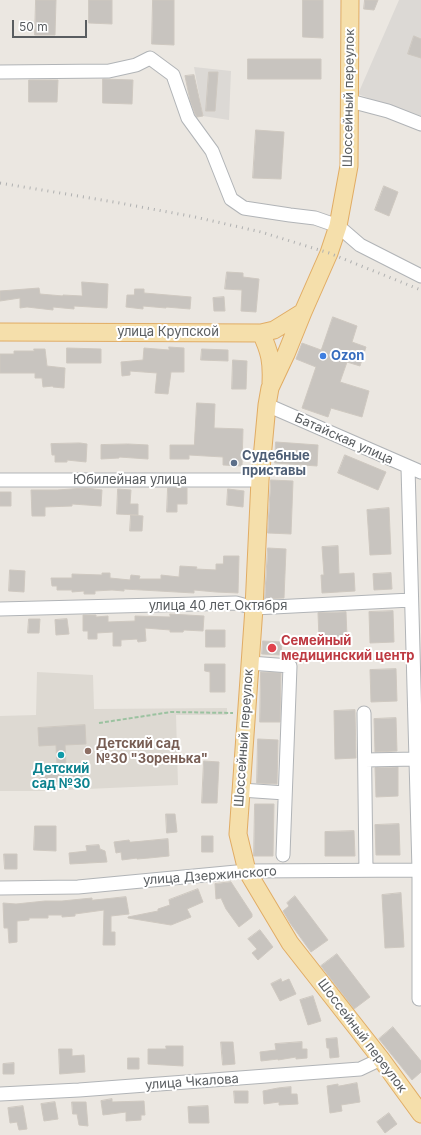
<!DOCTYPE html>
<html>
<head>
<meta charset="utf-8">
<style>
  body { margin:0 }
  #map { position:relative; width:421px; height:1135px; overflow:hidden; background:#ebe7e1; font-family:Inter,sans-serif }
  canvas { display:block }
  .scale { position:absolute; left:12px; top:20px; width:75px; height:18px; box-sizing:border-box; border:2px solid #595d60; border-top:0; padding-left:5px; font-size:12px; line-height:14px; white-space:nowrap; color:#595d60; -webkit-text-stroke:3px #fff; paint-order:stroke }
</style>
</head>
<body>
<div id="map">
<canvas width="421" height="1135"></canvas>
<div class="scale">50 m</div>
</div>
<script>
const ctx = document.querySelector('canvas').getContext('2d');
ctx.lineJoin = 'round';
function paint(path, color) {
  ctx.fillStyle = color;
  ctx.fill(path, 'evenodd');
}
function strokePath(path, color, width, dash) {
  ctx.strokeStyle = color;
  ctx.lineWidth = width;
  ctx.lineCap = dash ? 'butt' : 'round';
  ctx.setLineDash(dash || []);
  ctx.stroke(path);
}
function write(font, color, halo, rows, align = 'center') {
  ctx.font = font + ' Inter,sans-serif';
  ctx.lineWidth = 4;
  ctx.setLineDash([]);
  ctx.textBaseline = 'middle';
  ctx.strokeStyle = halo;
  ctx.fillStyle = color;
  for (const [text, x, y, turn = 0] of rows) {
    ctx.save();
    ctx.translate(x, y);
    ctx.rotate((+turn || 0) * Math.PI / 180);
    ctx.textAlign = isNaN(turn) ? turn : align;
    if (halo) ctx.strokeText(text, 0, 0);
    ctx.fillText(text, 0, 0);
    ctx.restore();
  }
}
paint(new Path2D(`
  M399 0H421V119L358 94Z
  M194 67 231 71 229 120 203 116Z`), '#dcd9d5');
paint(new Path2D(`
  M37 672 93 675 94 709 227 708V715H176L178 785 41 791H0V716L36 715Z`), '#ddd9d2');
const building = new Path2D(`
  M36 0H56L55 35H35Z
  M89 0H112V24L89 23Z
  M153 0H174V45L152 44Z
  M303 0H323V38L303 37Z
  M365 0H378L374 10 364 9Z
  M414 36 421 39V58L408 54Z
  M248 59H321V79H248Z
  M209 72H218L215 111H206Z
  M194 75 203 116 197 117 195 114 190 100 185 76Z
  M103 79 133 80 132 104 103 103Z
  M29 80H58L57 102H29Z
  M256 130 284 132 281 179 253 178Z
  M384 186 398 192 389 216 375 210Z
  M227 272 243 273V277L259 279 256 312 241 311 242 290 225 289Z
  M82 282 108 284 107 308 74 306V309L53 307V310L27 307 20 308V298L0 301V291L39 288 40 294 63 296V295L82 296Z
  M135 289H144V293L191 297 190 309 166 307V308L143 306V309L126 307 127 295H134Z
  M224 297 225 311H214L213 298Z
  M333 317 357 326 352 342 366 347 360 366 347 362 340 382 369 391 362 417 331 408 328 417 302 408 316 367 296 359 302 343 321 350Z
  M169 347 184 348V372H171L168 394 155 393 157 373 130 371V375L122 376 121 362 143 360 144 348 169 350Z
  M67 348 101 349V363H67Z
  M34 349H45L47 366 65 368 64 388 53 387V386L43 387 42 378H35V373H0V354H14V351H34Z
  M202 349 228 350V361L201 360Z
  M233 360 247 361 246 389H232Z
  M197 403 215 404 214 428 243 429 242 466 223 465V457L189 455V459H170V445H194Z
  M276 442 318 445 317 466 275 463Z
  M80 443 87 444 86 462 67 460V462H55V455H52L51 444Z
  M128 444 148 445V459L119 457V458L101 459V445Z
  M345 455 386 472 378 490 338 473Z
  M271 480 293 481 291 534 268 533Z
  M86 488 102 490 101 506 72 504V506L45 507V516H32L31 490H57Z
  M168 488H187V504H177V512H167Z
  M118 489 131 490 130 504H138V515L117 514Z
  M228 489 244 491 243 507 227 505Z
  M0 492H11V506H0Z
  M389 508 391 554 370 555 367 510Z
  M131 515 143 516 142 531H130Z
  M338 546 339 574 354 573 355 591 322 593 321 575H324L322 547Z
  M268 548 286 549 284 598 265 599Z
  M224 556H239L238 593 216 592 194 590V593L124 589V591L112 590 95 591V594H84V591L72 592V590H57V586H52L51 578H72V574L102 575V573H110V578L130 580 131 575 140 576 139 579H161V575L179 577 180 566 197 567 196 569 216 570V564H223Z
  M10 570 25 571 24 592 9 591Z
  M391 573 392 589 374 590 373 574Z
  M393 611 394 642 370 643 369 612Z
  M346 612 347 637 319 638 318 613Z
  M170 614 204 616 203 631 184 630 183 632H170V630L145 628 146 641 138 642 137 639 121 640V646H113V632L97 633V639H88V631H83V615H96V617L108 616V622L135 621V616L170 617Z
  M29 619H40L39 633H28Z
  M67 619 69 634 56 635 55 620Z
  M206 630H225V647H206Z
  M263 641 282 642 281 655 262 654Z
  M205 664H225V692H210V672L205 671Z
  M396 669 397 701 371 702 370 670Z
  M261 672 281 673 280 722H260Z
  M355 710 356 758 335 759 334 711Z
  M396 718 397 751 375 752 374 719Z
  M85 725 86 744 65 745 66 765 87 764 88 780 41 782 40 767 57 766 56 745 39 746 38 728Z
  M258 739 278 740 277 784 257 783Z
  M204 761 219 762 217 803H202Z
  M398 767V796L376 797 375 768Z
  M255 804H274L273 856H254Z
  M166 814H175L177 832 167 833Z
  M399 824 400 855H376L375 825Z
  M35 826H56V851L34 850Z
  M354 831 355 856H325V832Z
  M202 836H213V852H202Z
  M168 839 169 856 149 858 137 859V858L122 860 121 852 116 853 114 842 129 840 130 842Z
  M99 845 100 849 105 851 107 862 70 864 69 853 87 851 86 846Z
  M4 854H17V869H5Z
  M231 882 252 914V917L239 927 226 909 221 898 216 899 215 884Z
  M198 889 203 902 187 909 191 917 171 925 128 918V917L158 911V909L170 905 169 900Z
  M401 893 404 947 385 948 382 895Z
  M295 896 328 940 311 952 290 923 283 911 289 906 287 903Z
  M126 897 129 914 111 916V932H115V945H103L104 910 75 914V916L62 917V915H48V918H29V920L17 921V942L9 943 8 928H4L3 903 16 904 45 901H62L92 898V900Z
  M260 930 273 947 258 960 252 953 257 949 248 939Z
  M337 954 370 997 354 1009 321 966Z
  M281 979 282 982 289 979 296 994 280 1001 271 984Z
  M313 996 321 1021 308 1025 300 1000Z
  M393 1027 421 1061V1072L412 1080 379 1039Z
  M337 1038 339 1057 330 1058 329 1048H327L326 1039Z
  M221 1042H233L235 1064 223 1065Z
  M302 1042V1049H307V1058L296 1059V1057L278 1060V1059L261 1061 260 1052 276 1050 275 1044Z
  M166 1046H183V1066L148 1064V1049H166Z
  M59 1049H72V1056L84 1055 85 1072 60 1074Z
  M128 1058H139V1069H128Z
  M14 1063V1074H3V1064Z
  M357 1083 360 1102 341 1105 342 1111 330 1113 327 1086 338 1084V1086Z
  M291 1087V1094H297L298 1104 279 1105V1102L264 1104 263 1091 278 1088Z
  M234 1091H248V1103H235Z
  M112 1099V1102L144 1101 145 1115H141V1120L126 1121V1112L103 1115 101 1101Z
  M55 1102 58 1119 44 1121 41 1104Z
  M72 1102H86L88 1126 79 1125 77 1114H73Z
  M23 1106 27 1129 19 1130 17 1122 10 1123 8 1108Z
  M208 1106 209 1123H189L188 1107Z
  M389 1113 397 1124 385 1133 377 1122Z`);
paint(building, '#c8c4bf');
strokePath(building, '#cec8c0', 1);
const minor = new Path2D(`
  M0 72 109 71 136 65 150 58 173 75 188 118 212 151 231 199 244 208 290 215 315 218 338 226 360 245 421 276
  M350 101 388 111 421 124
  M267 405 421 472
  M408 467 419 870V999
  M0 480H260
  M0 609 236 603 254 608 411 600
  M250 663 290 666 283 855
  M364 713 366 870
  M365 760 416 759
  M241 790 285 793
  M0 888 78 887 247 871 421 870
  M0 1094 79 1090 360 1069 381 1059`);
const major = new Path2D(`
  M350 0 349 166 338 226 329 253 303 312 286 354 270 388 267 405 260 480 254 608 238 834 247 871 290 943 381 1059 421 1114
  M0 332 261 333 274 330 303 312
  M261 333C270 352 272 362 271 383`);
strokePath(minor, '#b1b4b7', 15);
strokePath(major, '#e1ac64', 19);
strokePath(new Path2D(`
  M99 723 171 712 233 713`), '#9bc2a0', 2, [4, 2]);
strokePath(minor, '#fff', 13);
strokePath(major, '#f5dfab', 17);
strokePath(new Path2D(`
  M0 183 114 202 195 217 261 232 329 253 421 290`), '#afb0b0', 3, [1, 5]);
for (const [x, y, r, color] of [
  [323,356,4,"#3f7fe0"],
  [234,463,4,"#5c6f8a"],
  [272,648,5,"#e0444e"],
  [88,751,4,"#8d6e63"],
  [61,755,4,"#0f9aa8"]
]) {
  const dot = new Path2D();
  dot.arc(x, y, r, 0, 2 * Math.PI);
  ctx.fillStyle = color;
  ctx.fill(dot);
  strokePath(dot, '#fff', 1.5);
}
write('13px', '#595d60', '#fff', [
  ["Шоссейный переулок",349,98,-89],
  ["улица Крупской",168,332],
  ["Батайская улица",344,439,24],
  ["Юбилейная улица",130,480],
  ["улица 40 лет Октября",218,606],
  ["Шоссейный переулок",244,738,-86],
  ["улица Дзержинского",210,876,-4],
  ["Шоссейный переулок",362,1036,53],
  ["улица Чкалова",192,1082,-4]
]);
write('bold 13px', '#366cbe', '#fff', [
  ["Ozon",331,356]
], 'left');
write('bold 13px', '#4e5e75', '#fff', [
  ["Судебные",242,456],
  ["приставы",242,471]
], 'left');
write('bold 13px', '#be3a42', '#fff', [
  ["Семейный",281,641],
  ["медицинский центр",281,656]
], 'left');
write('bold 13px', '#785e54', '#fff', [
  ["Детский сад",96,744],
  ["№30 \"Зоренька\"",96,759]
], 'left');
write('bold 13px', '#0d838f', '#fff', [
  ["Детский",61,769],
  ["сад №30",61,784]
]);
</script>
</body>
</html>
